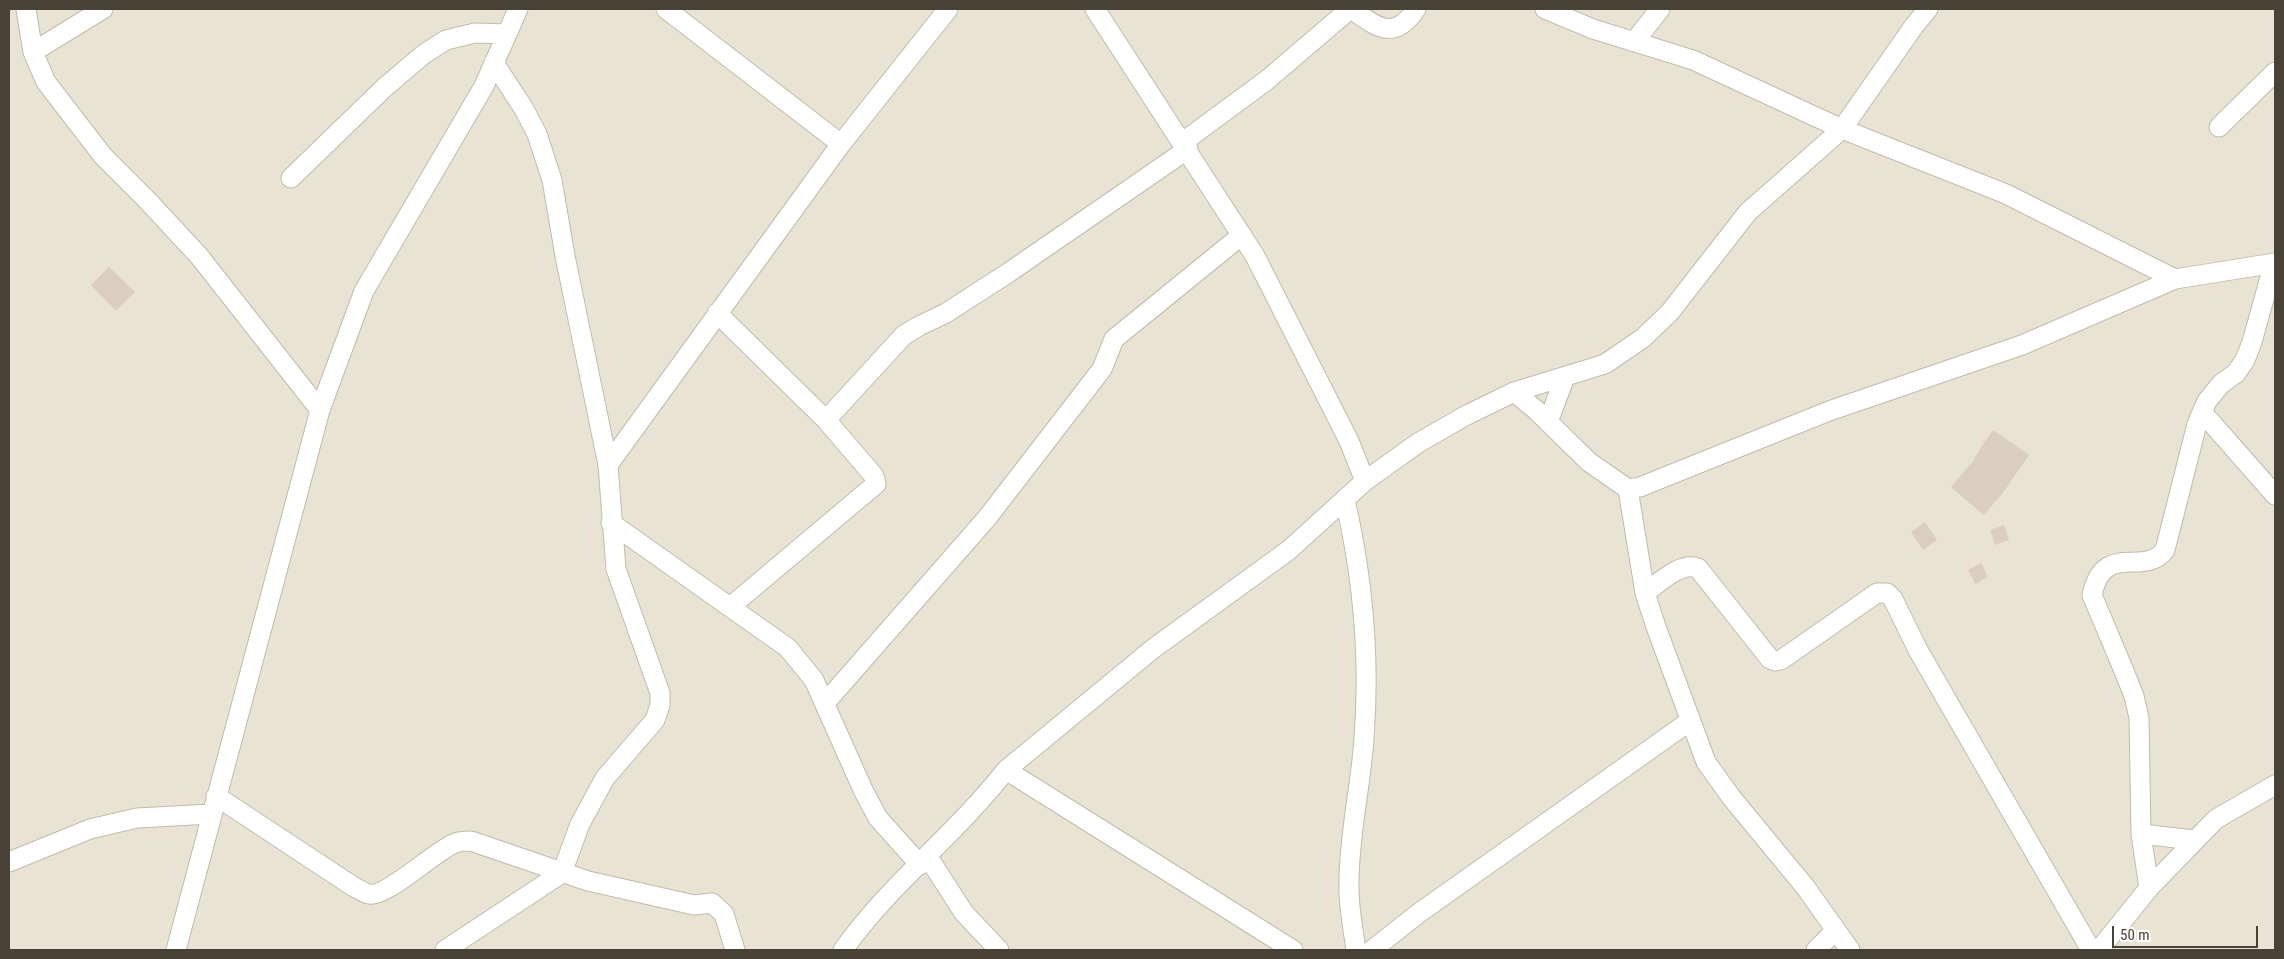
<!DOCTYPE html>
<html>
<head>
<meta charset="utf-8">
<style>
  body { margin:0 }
  #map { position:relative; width:2284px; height:959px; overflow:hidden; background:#f4f0e6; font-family:"Roboto Condensed",sans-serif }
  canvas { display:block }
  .frame { position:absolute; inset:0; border:10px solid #484135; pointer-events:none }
  .scale { position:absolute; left:2112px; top:926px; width:146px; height:22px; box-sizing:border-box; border:2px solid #484135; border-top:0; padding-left:6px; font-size:15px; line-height:18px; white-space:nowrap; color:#484135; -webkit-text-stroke:4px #fff; paint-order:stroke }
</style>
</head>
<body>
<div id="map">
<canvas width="2284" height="959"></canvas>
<div class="frame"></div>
<div class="scale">50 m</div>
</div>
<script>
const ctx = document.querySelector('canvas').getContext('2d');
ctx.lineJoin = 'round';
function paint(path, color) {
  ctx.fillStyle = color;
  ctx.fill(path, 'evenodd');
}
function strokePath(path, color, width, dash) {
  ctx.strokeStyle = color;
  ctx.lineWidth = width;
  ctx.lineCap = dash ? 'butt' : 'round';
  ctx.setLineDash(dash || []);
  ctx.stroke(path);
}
paint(new Path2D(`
  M9 9H2275V950H9Z`), '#e9e3d4');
paint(new Path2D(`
  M109 267 135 292 116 311 91 285Z
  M1993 430 2029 455 2002 494 1984 515 1951 487 1975 459 1974 458Z
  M1925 522 1937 540 1923 550 1911 532Z
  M2004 525 2009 540 1995 545 1990 530Z
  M1981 563 1988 577 1975 584 1968 570Z`), '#dacfbe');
const minor = new Path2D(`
  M26 9 33 52 46 82 103 156 147 200 199 256 320 410
  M666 9 841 144
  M1095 9 1255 256 1349 441 1365 481
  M1351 9C1377 27 1394 42 1416 9
  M1545 9 1593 29 1693 60 1842 129 2006 194 2175 279
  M1634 42 1660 9
  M33 52 103 9
  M2219 127 2275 72
  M1183 142 1267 80 1350 9
  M291 178 384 88 424 54 446 40 475 33 507 34
  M717 313 826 420 874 476 876 484 730 607
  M1514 392 1536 410 1589 462 1628 489 1640 487 1829 411 2022 345 2175 279 2275 263
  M2202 412 2275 495
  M826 420 904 335 919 326 946 313 1008 273 1188 149
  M1548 422 1565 377
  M608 465 841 144 948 9
  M1628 489 1645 593 1656 627 1706 762 1731 797 1806 888 1850 950
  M1345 500C1363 578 1370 659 1364 738 1361 786 1349 834 1349 882 1348 904 1353 928 1356 950
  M611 523 788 648 814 680 864 792 878 818 920 865
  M1645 593C1659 583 1681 561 1698 568L1770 659 1775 661 1781 660 1877 593H1887L1893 599 1918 650 2091 950
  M825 703 987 518 1102 369 1114 339 1242 235
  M1006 770 1293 950
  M216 796 354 887C359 889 364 893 369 894 386 898 435 851 455 843 460 841 466 841 471 841L588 881 694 905 712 903 724 914 735 950
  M2141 834 2194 840
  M928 857 964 913 999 950
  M9 862 90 829 137 818 211 814
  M2149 888 2141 834 2139 718 2134 696 2124 671 2092 595C2104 540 2144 578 2165 550L2197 424 2207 401 2221 384 2236 373 2245 360 2252 342 2274 263
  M176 950 320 410 364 291 484 86 518 9
  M445 950 562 873 580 824 605 778 655 720 660 705V693L616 569 608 465 565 256 552 180 537 134 524 109 494 63
  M843 950C890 884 956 834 1006 770L1154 648 1289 550 1365 481 1418 443 1465 416 1514 392 1605 364 1643 338 1670 312 1748 212 1842 129 1914 26 1928 9
  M1372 950 1419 913 1690 721
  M1816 950 1836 930
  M2099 950 2149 888 2216 819 2275 785`);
strokePath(minor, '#c3bbab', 21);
strokePath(minor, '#fff', 19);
</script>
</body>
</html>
